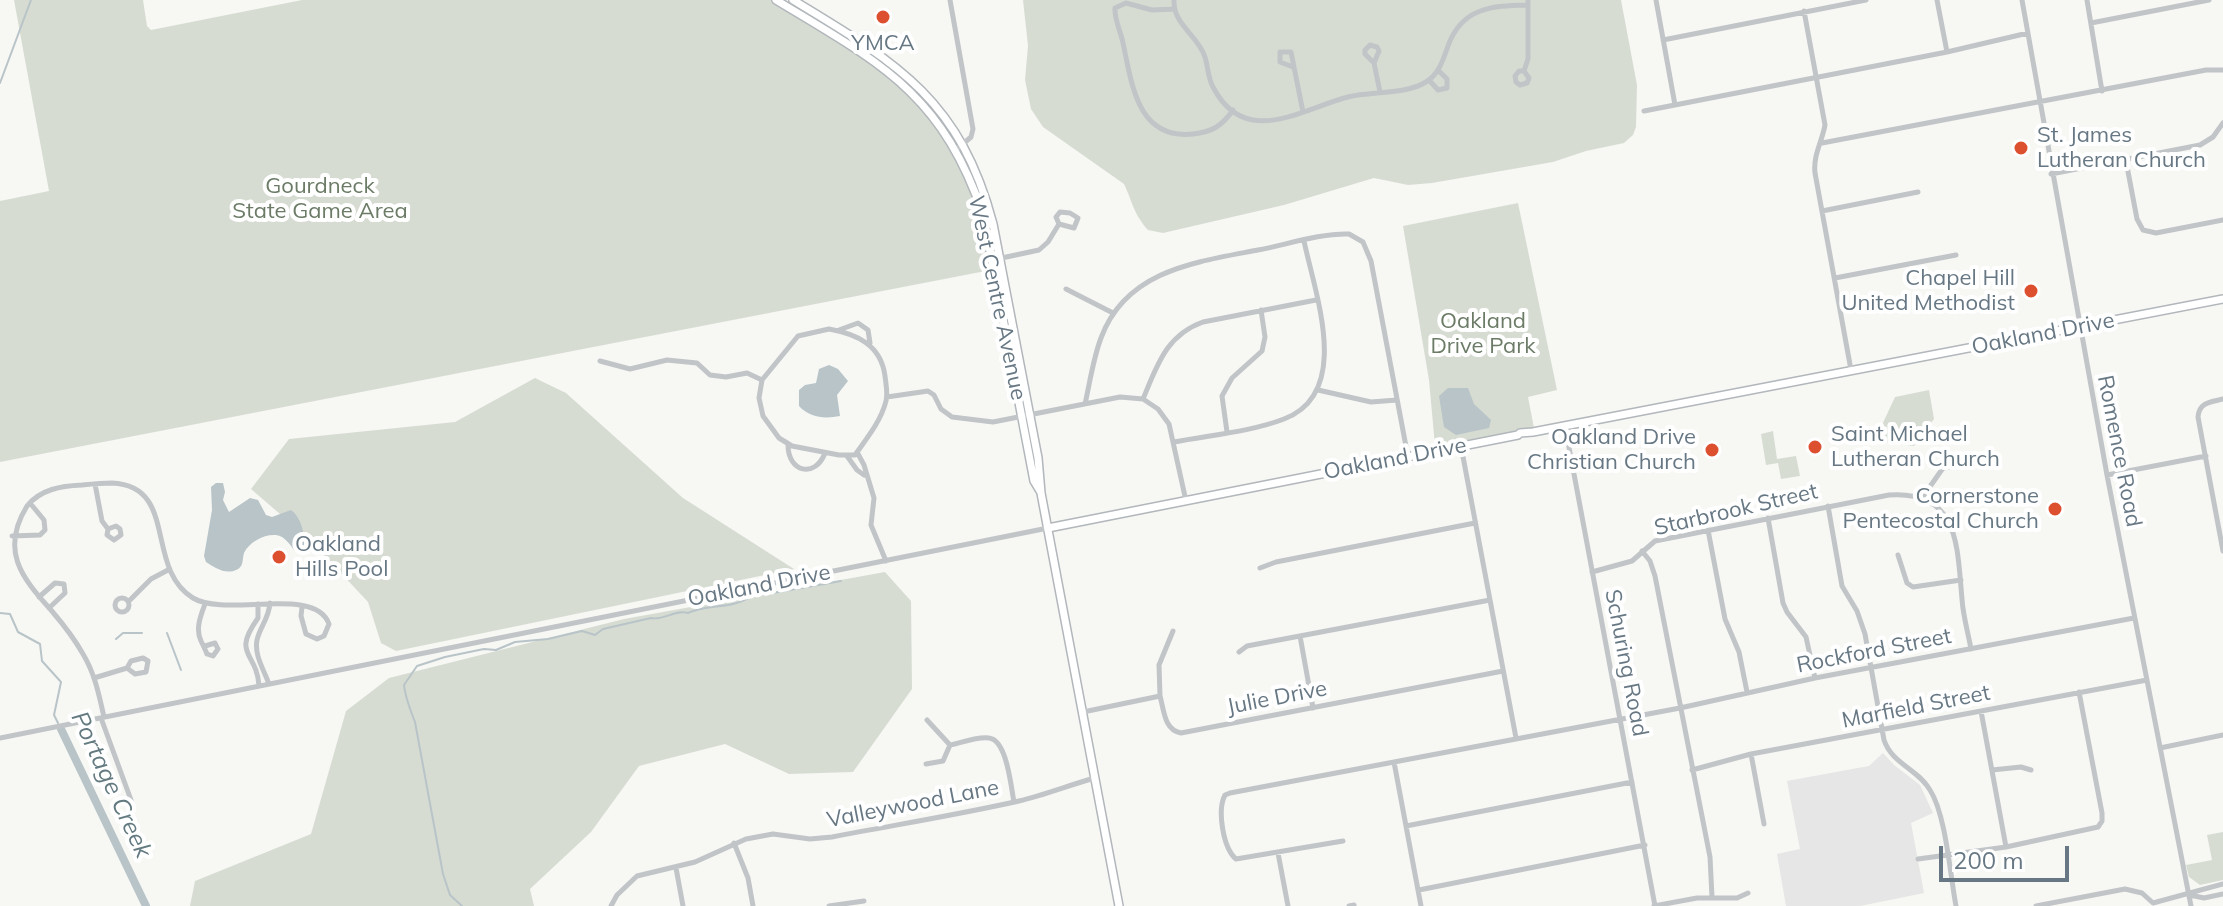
<!DOCTYPE html>
<html>
<head>
<meta charset="utf-8">
<style>
  body { margin:0 }
  #map { position:relative; width:2223px; height:906px; overflow:hidden; background:#f7f7f4; font-family:Mulish,sans-serif }
  canvas { display:block }
  .scale { position:absolute; left:1939px; top:846px; width:130px; height:36px; box-sizing:border-box; border:4px solid #677884; border-top:0; padding-left:10px; font-size:24px; line-height:28px; white-space:nowrap; color:#677884; -webkit-text-stroke:6px #fff; paint-order:stroke }
</style>
</head>
<body>
<div id="map">
<canvas width="2223" height="906"></canvas>
<div class="scale">200 m</div>
</div>
<script>
const ctx = document.querySelector('canvas').getContext('2d');
ctx.lineJoin = 'round';
function paint(path, color) {
  ctx.fillStyle = color;
  ctx.fill(path, 'evenodd');
}
function strokePath(path, color, width, dash) {
  ctx.strokeStyle = color;
  ctx.lineWidth = width;
  ctx.lineCap = dash ? 'butt' : 'round';
  ctx.setLineDash(dash || []);
  ctx.stroke(path);
}
function write(font, color, halo, rows, align = 'center') {
  ctx.font = font + ' Mulish,sans-serif';
  ctx.lineWidth = 8;
  ctx.setLineDash([]);
  ctx.textBaseline = 'middle';
  ctx.strokeStyle = halo;
  ctx.fillStyle = color;
  for (const [text, x, y, turn = 0] of rows) {
    ctx.save();
    ctx.translate(x, y);
    ctx.rotate((+turn || 0) * Math.PI / 180);
    ctx.textAlign = isNaN(turn) ? turn : align;
    if (halo) ctx.strokeText(text, 0, 0);
    ctx.fillText(text, 0, 0);
    ctx.restore();
  }
}
paint(new Path2D(`
  M1883 753 1894 765 1920 785 1933 813 1911 823 1924 893 1860 906H1786L1777 854 1800 849 1787 781 1869 766Z`), '#e5e6e5');
paint(new Path2D(`
  M14 0H143L147 26 151 30 302 0H778L888 69 924 102 975 185 996 269 0 462V201L49 191Z
  M1023 0H1621L1637 85 1636 127 1633 135 1624 143 1586 151 1553 162 1432 183 1408 185 1374 178 1284 205 1163 233 1148 230C1133 213 1133 203 1124 184L1043 127 1031 109 1025 80 1028 46Z
  M1518 203 1557 390 1528 397 1534 428 1435 446 1429 380 1403 226Z
  M535 378 566 393 683 498 794 569 396 651 381 643 368 602 310 540 251 489 289 439 455 422Z
  M1929 390 1934 419 1914 446 1884 442 1881 427 1895 397Z
  M1773 431 1777 459 1796 456 1800 476 1781 479 1778 463 1766 465 1761 434Z
  M885 572 911 601 912 689 853 772 789 774 725 744 639 766 591 832 530 889 534 906H190L195 881 311 834 346 711 389 678 624 619Z
  M2223 832V880L2200 885 2189 877 2186 865 2212 860 2207 835Z`), '#d7dcd3');
paint(new Path2D(`
  M829 365 838 369 848 381 837 395 840 416C825 419 810 418 799 406V390L805 385 816 383 819 369Z
  M1448 388H1468L1474 404 1491 420 1489 428 1456 435 1444 427 1439 396Z
  M216 483H223L225 492 223 500 229 512 250 498 258 500 266 515 272 517 291 510C301 517 305 534 304 545L295 551C290 545 285 536 276 535 264 534 249 542 244 553 242 560 244 567 236 570 225 575 214 567 206 562L204 556 212 510 211 487Z`), '#b8c4c8');
strokePath(new Path2D(`
  M0 83 31 0
  M0 613 10 614 18 632 40 644 42 661 61 682 54 715 58 723
  M167 633 181 670
  M116 639 123 633H142
  M462 906 450 895 443 874 415 722C411 712 405 695 404 685L417 666 445 657 484 649 496 650 515 642 548 639 582 631 595 635 603 629 651 618C663 621 676 609 688 613 707 604 732 609 750 597L841 581`), '#b8c4c8', 2);
strokePath(new Path2D(`
  M61 729 146 906`), '#b8c4c8', 8);
const major = new Path2D(`
  M776 0C880 63 941 92 983 214L1034 481 1040 491
  M793 0C897 63 960 99 993 224L1038 458 1041 493 1119 906
  M1048 528 1518 435 1520 433 1533 432 2223 299`);
strokePath(major, '#b2b7bb', 10);
strokePath(new Path2D(`
  M950 0 973 129 971 137 956 150
  M1174 0C1173 25 1198 35 1205 57 1208 67 1208 78 1213 87 1245 149 1301 109 1348 97 1372 91 1405 95 1426 82 1439 74 1443 60 1448 46 1462 7 1492 6 1528 5
  M1656 0 1675 105
  M1937 0 1947 52
  M2022 0 2107 475 2191 906
  M2087 0 2102 91
  M1174 9 1152 10 1126 3 1115 8C1114 19 1121 32 1123 43 1132 84 1137 140 1193 134 1212 132 1222 126 1233 110
  M1804 11 1825 125C1822 142 1813 155 1815 173L1851 370
  M2091 23 2209 0
  M1663 40 1866 0
  M1374 63 1365 54V50L1370 45 1377 47 1379 51 1374 63 1380 92
  M1293 67 1280 62V52H1291L1303 112
  M1524 71 1529 78 1527 83 1520 85 1516 82 1515 76 1519 71H1524L1528 59V0
  M1429 80 1438 90 1447 88V79L1438 70
  M1644 111 1947 52 2028 33
  M1822 143 2206 70H2223
  M2126 161 2137 219 2143 230 2156 233 2223 220
  M2051 174 2200 145 2213 137 2223 123
  M1822 211 1918 192
  M997 259 1039 250 1048 242 1059 224 1074 228 1078 218 1070 213 1060 212 1056 217 1059 224
  M1835 278 1956 255
  M1066 289 1113 313
  M829 329C857 334 881 345 885 376 886 385 888 393 886 401 881 421 867 438 855 455H839L792 446 779 438 763 416 759 398 762 380 798 336Z
  M839 330 858 323 868 330 870 343
  M600 361 630 369 667 360 697 363 710 375 726 377 747 373 762 380
  M1318 390 1371 402 1397 400
  M887 397 928 391 934 395 941 409 952 417 993 422 1120 397 1143 399 1158 409 1169 424 1186 501
  M1143 399C1157 366 1166 335 1203 322L1316 300
  M2223 399C2211 402 2199 402 2198 417L2223 551
  M1085 404C1090 382 1093 359 1101 338 1126 270 1196 262 1258 250 1285 245 1321 233 1349 234L1363 242 1371 261 1408 457
  M1565 426 1655 906
  M1227 432 1222 396 1232 378 1262 351 1265 337 1261 310
  M1174 442C1210 435 1250 432 1284 419 1353 393 1315 294 1304 241
  M788 445C788 472 815 479 825 453
  M1461 446 1516 738
  M857 452 864 465 874 498 871 525 886 561
  M847 456 857 470 864 475
  M2107 475 2206 456
  M95 484 102 521 108 529 107 535 114 540 121 535 120 529 116 526 108 529
  M1922 498 1943 468 1973 464
  M1828 506 1842 586 1857 611 1865 634 1884 740C1892 764 1918 769 1930 790 1946 815 1950 875 1956 906
  M1768 518 1783 603 1787 612 1806 637 1815 678
  M1708 530 1725 619 1739 652 1747 692
  M12 536 40 535 45 530 44 520 30 503
  M1642 551 1650 561 1655 576 1710 857 1712 897
  M1898 555 1907 583 1913 587 1961 580
  M1260 568 1276 562 1475 523
  M1592 572 1632 561 1655 541 1889 495C1960 490 1957 547 1962 599 1963 616 1968 632 1971 649
  M39 597 55 583 64 584 65 593 49 608
  M115 605a7 7 0 1 1 14 0a7 7 0 1 1-14 0Z
  M129 601 151 579 168 570
  M258 604V618C231 656 257 651 259 686
  M1300 636 1313 708
  M205 646 215 643 218 649 213 656 207 654C205 649 203 645 201 641 195 629 201 615 205 604
  M1239 652 1247 646 1490 600
  M94 678 127 668 135 674 146 672 148 661 143 658 131 661 127 668
  M269 684C264 670 254 655 257 640 260 627 269 618 270 603
  M1160 696 1159 665 1173 631
  M1981 711 2006 847
  M1083 712 1160 696C1164 710 1164 730 1181 733L1503 671
  M104 717C99 695 95 674 83 654 74 638 63 624 51 610 21 577 0 550 27 506 41 489 61 486 82 485 92 484 102 483 112 483 179 486 144 568 193 598 226 618 315 585 329 624L324 636 317 639 306 634 301 616 302 607
  M101 718 131 800
  M927 720 950 745
  M0 738 1048 528
  M950 745C961 743 978 736 989 738 1007 740 1011 787 1014 802
  M2160 748 2223 735
  M1751 754 1764 824
  M1394 762 1421 906
  M926 764 943 761 950 745
  M1692 770 1751 754 2147 680
  M1992 770 2021 767 2031 770
  M1406 826 1632 782
  M1343 841 1236 859C1223 848 1217 810 1225 795L1230 793 1680 708 1815 678 2134 618
  M734 843 748 878 753 906
  M1278 853 1288 906
  M1918 859 2006 847 2098 827 2102 821V813L2079 692
  M676 868 683 906
  M1419 890 1645 845
  M2190 895 2204 898 2223 894
  M611 906 617 895 637 876 695 862 746 839 773 834 810 839 832 837C894 825 957 815 1019 801 1045 795 1069 785 1095 778
  M829 906 864 901
  M1349 906 1354 905
  M1654 906 1697 898H1737L1748 893
  M2036 906 2125 889 2142 893 2153 903 2223 884`), '#c1c5c8', 5);
strokePath(major, '#fff', 7);
for (const [x, y, r, color] of [
  [883,17,8,"#dc4f2f"],
  [2021,148,8,"#dc4f2f"],
  [2031,291,8,"#dc4f2f"],
  [1815,447,8,"#dc4f2f"],
  [1712,450,8,"#dc4f2f"],
  [2055,509,8,"#dc4f2f"],
  [279,557,8,"#dc4f2f"]
]) {
  const dot = new Path2D();
  dot.arc(x, y, r, 0, 2 * Math.PI);
  ctx.fillStyle = color;
  ctx.fill(dot);
  strokePath(dot, '#fff', 3);
}
write('22px', '#677884', '#fff', [
  ["YMCA",883,43,"center"],
  ["St. James",2037,135],
  ["Lutheran Church",2037,160],
  ["Chapel Hill",2015,278,"right"],
  ["United Methodist",2015,303,"right"],
  ["Saint Michael",1831,434],
  ["Lutheran Church",1831,459],
  ["Oakland Drive",1696,437,"right"],
  ["Christian Church",1696,462,"right"],
  ["Cornerstone",2039,496,"right"],
  ["Pentecostal Church",2039,521,"right"],
  ["Oakland",295,544],
  ["Hills Pool",295,569]
], 'left');
write('22px', '#6b7b66', '#fff', [
  ["Gourdneck",320,186],
  ["State Game Area",320,211],
  ["Oakland",1483,321],
  ["Drive Park",1483,346]
]);
write('22px', '#677884', '#fff', [
  ["West Centre Avenue",997,298,78],
  ["Oakland Drive",2043,334,-11],
  ["Romence Road",2119,451,79],
  ["Oakland Drive",1395,459,-11],
  ["Starbrook Street",1736,510,-13],
  ["Oakland Drive",759,586,-11],
  ["Rockford Street",1874,651,-11],
  ["Schuring Road",1626,663,79],
  ["Julie Drive",1277,698,-11],
  ["Marfield Street",1916,707,-11],
  ["Valleywood Lane",913,804,-11]
]);
write('italic 24px', '#637a80', '#fff', [
  ["Portage Creek",111,785,65]
]);
</script>
</body>
</html>
